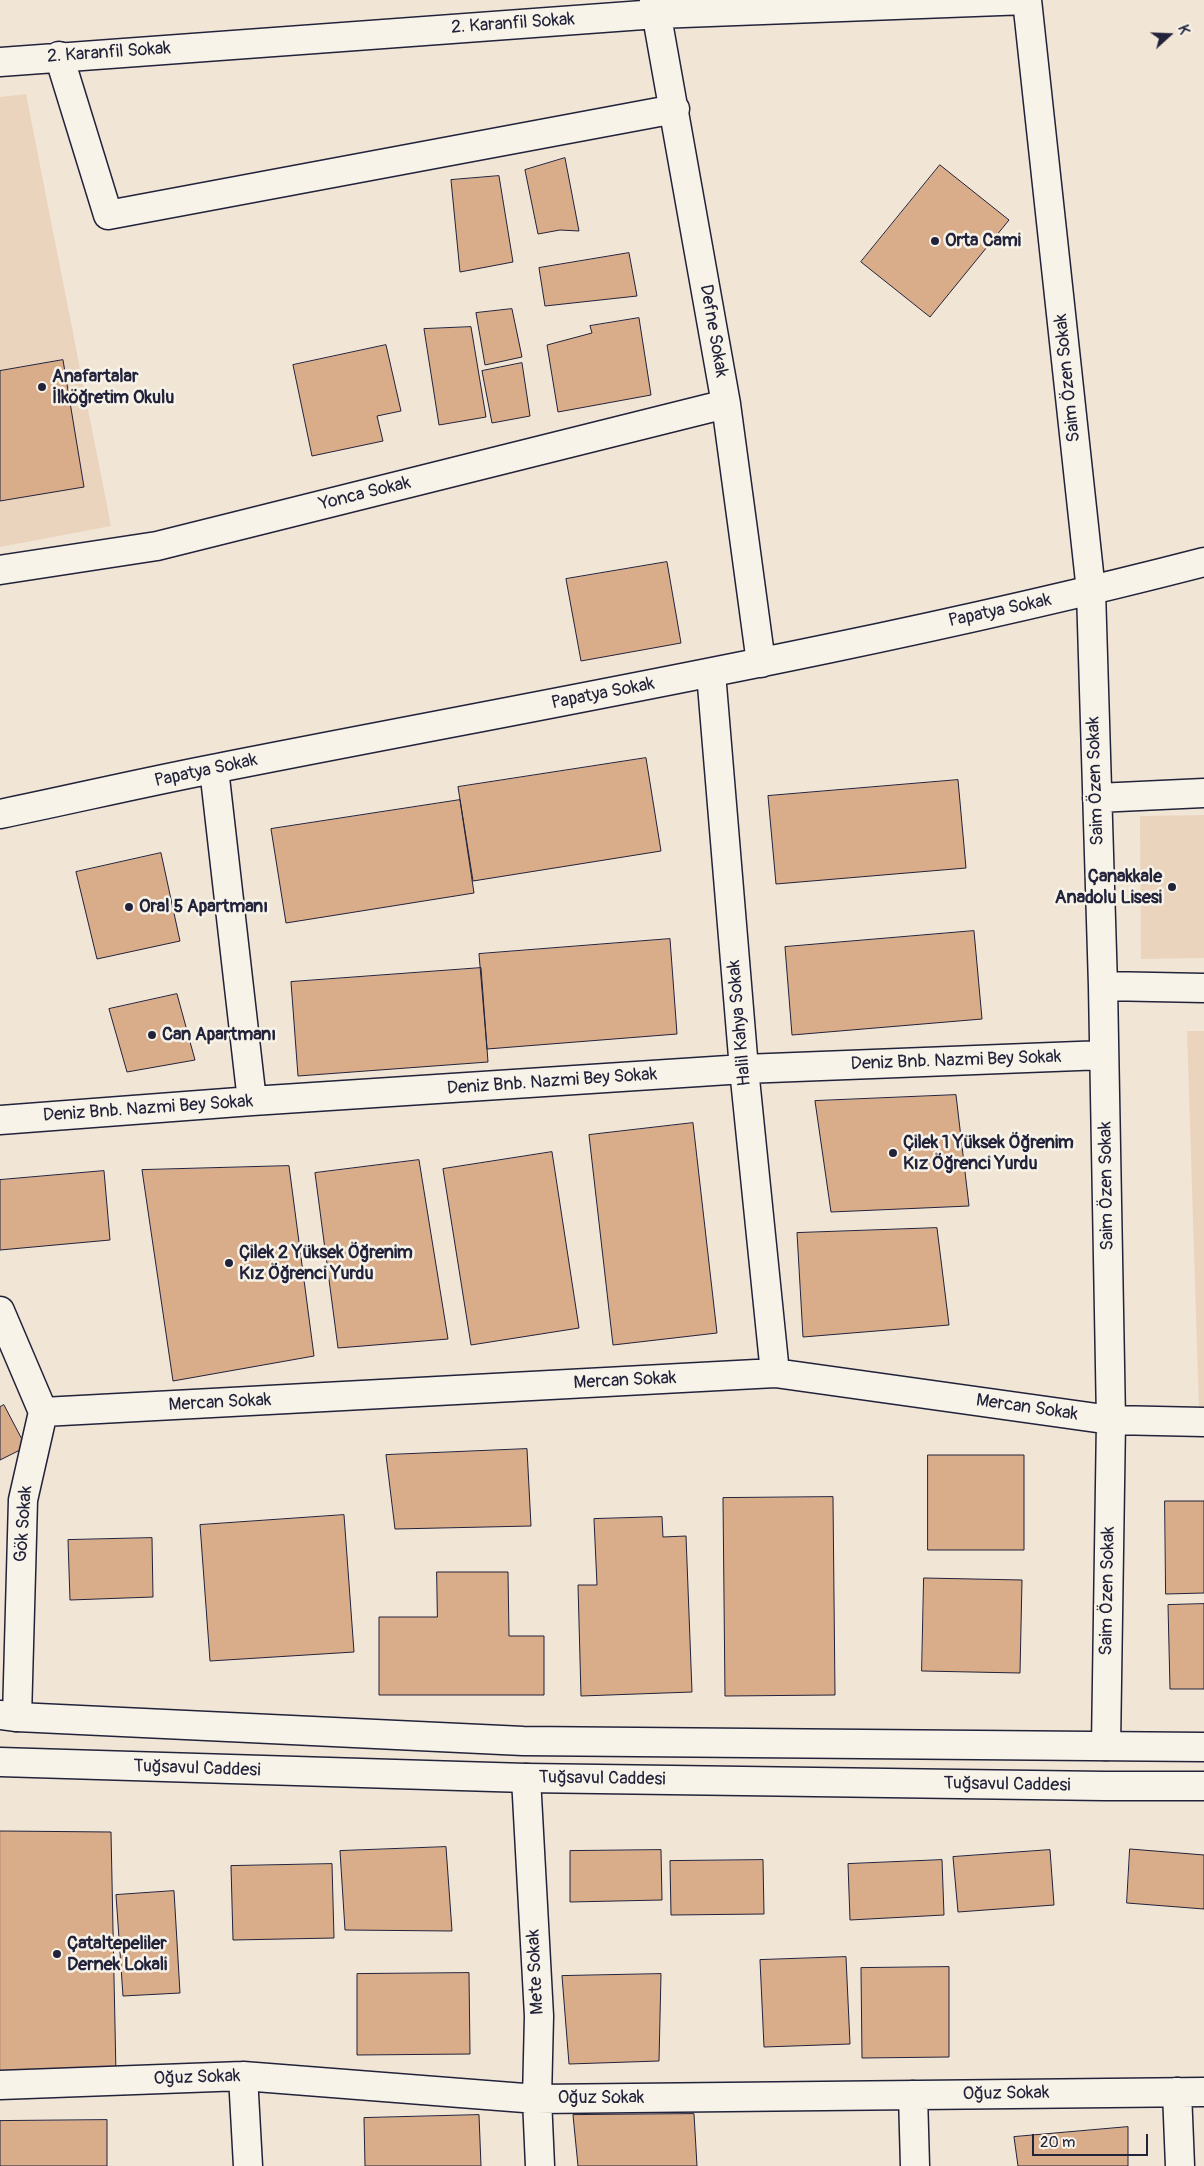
<!DOCTYPE html>
<html>
<head>
<meta charset="utf-8">
<style>
  body { margin:0 }
  #map { position:relative; width:1204px; height:2166px; overflow:hidden; background:#f1e5d5; font-family:Pangolin,sans-serif }
  canvas { display:block }
  .north { position:absolute; left:1144px; top:10px; width:50px; height:50px; -webkit-text-stroke:4px #f7f3e8; paint-order:stroke; rotate:70deg; font-size:14px; font-weight:700; line-height:20px; text-align:center; color:#22223b }
  .north::after { content:''; display:block; margin:auto; width:18px; height:22px; background:#22223b; clip-path:polygon(50% 0,100% 100%,50% 72%,0 100%) }
  .scale { position:absolute; left:1032px; top:2134px; width:116px; height:22px; box-sizing:border-box; border:2px solid #22223b; border-top:0; padding-left:6px; font-size:15px; line-height:18px; white-space:nowrap; color:#22223b; -webkit-text-stroke:4px #f7f3e8; paint-order:stroke }
</style>
</head>
<body>
<div id="map">
<canvas width="1204" height="2166"></canvas>
<div class="north">K</div>
<div class="scale">20 m</div>
</div>
<script>
const ctx = document.querySelector('canvas').getContext('2d');
ctx.lineJoin = 'round';
function paint(path, color) {
  ctx.fillStyle = color;
  ctx.fill(path, 'evenodd');
}
function strokePath(path, color, width, dash) {
  ctx.strokeStyle = color;
  ctx.lineWidth = width;
  ctx.lineCap = dash ? 'butt' : 'round';
  ctx.setLineDash(dash || []);
  ctx.stroke(path);
}
function write(font, color, halo, rows, align = 'center') {
  ctx.font = font + ' Pangolin,sans-serif';
  ctx.lineWidth = 5;
  ctx.setLineDash([]);
  ctx.textBaseline = 'middle';
  ctx.strokeStyle = halo;
  ctx.fillStyle = color;
  for (const [text, x, y, turn = 0] of rows) {
    ctx.save();
    ctx.translate(x, y);
    ctx.rotate((+turn || 0) * Math.PI / 180);
    ctx.textAlign = isNaN(turn) ? turn : align;
    if (halo) ctx.strokeText(text, 0, 0);
    ctx.fillText(text, 0, 0);
    ctx.restore();
  }
}
paint(new Path2D(`
  M26 94 111 526 0 547V97Z
  M1204 815V958L1141 959 1140 816Z
  M1187 1031H1204V1408H1199Z`), '#ead4be');
const building = new Path2D(`
  M565 158 579 231 560 230 538 234 525 170Z
  M940 165 1009 220 930 317 861 262Z
  M499 176 513 262 460 272 451 180Z
  M629 253 637 296 545 306 539 268Z
  M512 309 522 357 485 365 476 313Z
  M639 318 651 395 558 412 547 345 592 333 590 326Z
  M471 327 486 417 439 425 424 329Z
  M386 345 401 411 377 416 383 441 312 456 293 365Z
  M63 360 84 487 0 501V371Z
  M522 363 530 416 492 423 482 371Z
  M667 562 681 643 581 661 566 579Z
  M646 758 661 851 473 881 458 787Z
  M958 780 966 868 776 884 768 796Z
  M460 800 474 893 286 923 271 829Z
  M161 853 180 941 97 959 76 872Z
  M974 931 982 1019 792 1035 785 947Z
  M670 939 677 1034 487 1049 479 954Z
  M481 968 488 1062 298 1076 291 982Z
  M177 994 195 1060 127 1072 109 1009Z
  M956 1095 969 1206 831 1212 815 1101Z
  M693 1123 717 1333 613 1345 589 1135Z
  M552 1152 579 1328 471 1345 443 1169Z
  M419 1160 448 1339 338 1348 315 1173Z
  M289 1166 314 1356 173 1381 142 1170Z
  M104 1171 110 1240 0 1250V1180Z
  M937 1228 949 1325 803 1337 797 1233Z
  M4 1405 26 1447 0 1460V1407Z
  M527 1449 531 1526 395 1529 386 1455Z
  M928 1455H1024V1550H928Z
  M833 1497 835 1695 725 1696 723 1498Z
  M1165 1501H1204V1593L1166 1594Z
  M344 1515 354 1652 210 1661 200 1525Z
  M662 1517 663 1537 686 1536 692 1692 581 1696 578 1585H597L594 1519Z
  M152 1538 153 1597 70 1600 68 1540Z
  M437 1572H508L509 1636H544V1695H379V1617H437Z
  M924 1578 1022 1580 1020 1673 922 1671Z
  M1204 1604V1689H1170L1168 1605Z
  M0 1831 111 1832 116 2075H0Z
  M446 1847 452 1931 345 1930 340 1851Z
  M1130 1849 1204 1855V1909L1127 1903Z
  M661 1850 662 1900 570 1902V1851Z
  M1050 1850 1054 1905 958 1912 953 1857Z
  M763 1860 764 1914 671 1915 670 1861Z
  M942 1860 944 1915 850 1920 848 1864Z
  M332 1864 334 1938 233 1940 231 1866Z
  M174 1891 180 1993 123 1996 116 1895Z
  M846 1957 850 2044 764 2047 760 1960Z
  M949 1967V2057L862 2058 861 1968Z
  M469 1973 470 2054 357 2055V1974Z
  M661 1974 659 2061 569 2064 562 1976Z
  M694 2114 697 2166H578L573 2115Z
  M479 2115 481 2166H365L364 2118Z
  M107 2120V2166H0V2121Z
  M1128 2127V2166H1018L1014 2137Z`);
paint(building, '#d9ac8a');
strokePath(building, '#22223b', 1);
const street = new Path2D(`
  M654 0 726 404 761 663
  M1027 0 1091 591 1103 986 1111 1420 1106 1746
  M59 56 108 215 675 109
  M0 62 657 14 1027 0
  M0 570 157 546 726 404
  M711 673 744 1069 775 1373
  M214 769 252 1101
  M1097 798 1204 793
  M0 814C73 799 145 782 218 768 547 703 879 646 1204 562
  M1103 986 1204 988
  M0 1120 252 1101 744 1069 1104 1055
  M0 1311 43 1412 23 1500 17 1717
  M43 1412 775 1373 1111 1420 1204 1422
  M526 1778 539 2016 537 2099 540 2166
  M243 2076 248 2166
  M0 2085 243 2076 537 2099 1204 2092
  M1177 2092 1180 2166
  M913 2095 915 2166`);
const secondary = new Path2D(`
  M0 1715 17 1717 523 1741 1204 1747
  M0 1762 526 1778 1104 1786H1204`);
strokePath(street, '#22223b', 31);
strokePath(secondary, '#22223b', 31);
strokePath(street, '#f7f3e8', 28);
strokePath(secondary, '#f7f3e8', 28);
for (const [x, y, r, color] of [
  [935,241,5,"#22223b"],
  [42,387,5,"#22223b"],
  [1172,887,5,"#22223b"],
  [129,907,5,"#22223b"],
  [152,1035,5,"#22223b"],
  [893,1153,5,"#22223b"],
  [229,1263,5,"#22223b"],
  [57,1954,5,"#22223b"]
]) {
  const dot = new Path2D();
  dot.arc(x, y, r, 0, 2 * Math.PI);
  ctx.fillStyle = color;
  ctx.fill(dot);
  strokePath(dot, '#f7f3e8', 2);
}
write('18px', '#22223b', '#f7f3e8', [
  ["2. Karanfil Sokak",513,24,-4],
  ["2. Karanfil Sokak",109,53,-4],
  ["Defne Sokak",713,331,80],
  ["Saim Özen Sokak",1068,378,-96],
  ["Yonca Sokak",365,494,-14],
  ["Papatya Sokak",1000,611,-12],
  ["Papatya Sokak",603,694,-11],
  ["Papatya Sokak",206,771,-12],
  ["Saim Özen Sokak",1096,781,-92],
  ["Halil Kahya Sokak",740,1023,-95],
  ["Deniz Bnb. Nazmi Bey Sokak",956,1061,-2],
  ["Deniz Bnb. Nazmi Bey Sokak",552,1082,-4],
  ["Deniz Bnb. Nazmi Bey Sokak",148,1109,-4],
  ["Saim Özen Sokak",1107,1186,-91],
  ["Mercan Sokak",625,1381,-3],
  ["Mercan Sokak",220,1403,-3],
  ["Mercan Sokak",1027,1408,8],
  ["Gök Sokak",24,1524,-86],
  ["Saim Özen Sokak",1108,1591,-89],
  ["Tuğsavul Caddesi",197,1769,2],
  ["Tuğsavul Caddesi",602,1779,1],
  ["Tuğsavul Caddesi",1007,1785,1],
  ["Mete Sokak",536,1972,-93],
  ["Oğuz Sokak",197,2078,-2],
  ["Oğuz Sokak",1006,2094,-1],
  ["Oğuz Sokak",601,2098]
]);
write('bold 18px', '#22223b', '#f7f3e8', [
  ["Orta Cami",945,241],
  ["Anafartalar",52,377],
  ["İlköğretim Okulu",52,398],
  ["Çanakkale",1162,877,"right"],
  ["Anadolu Lisesi",1162,898,"right"],
  ["Oral 5 Apartmanı",139,907],
  ["Can Apartmanı",162,1035],
  ["Çilek 1 Yüksek Öğrenim",903,1143],
  ["Kız Öğrenci Yurdu",903,1164],
  ["Çilek 2 Yüksek Öğrenim",239,1253],
  ["Kız Öğrenci Yurdu",239,1274],
  ["Çataltepeliler",67,1944],
  ["Dernek Lokali",67,1965]
], 'left');
</script>
</body>
</html>
